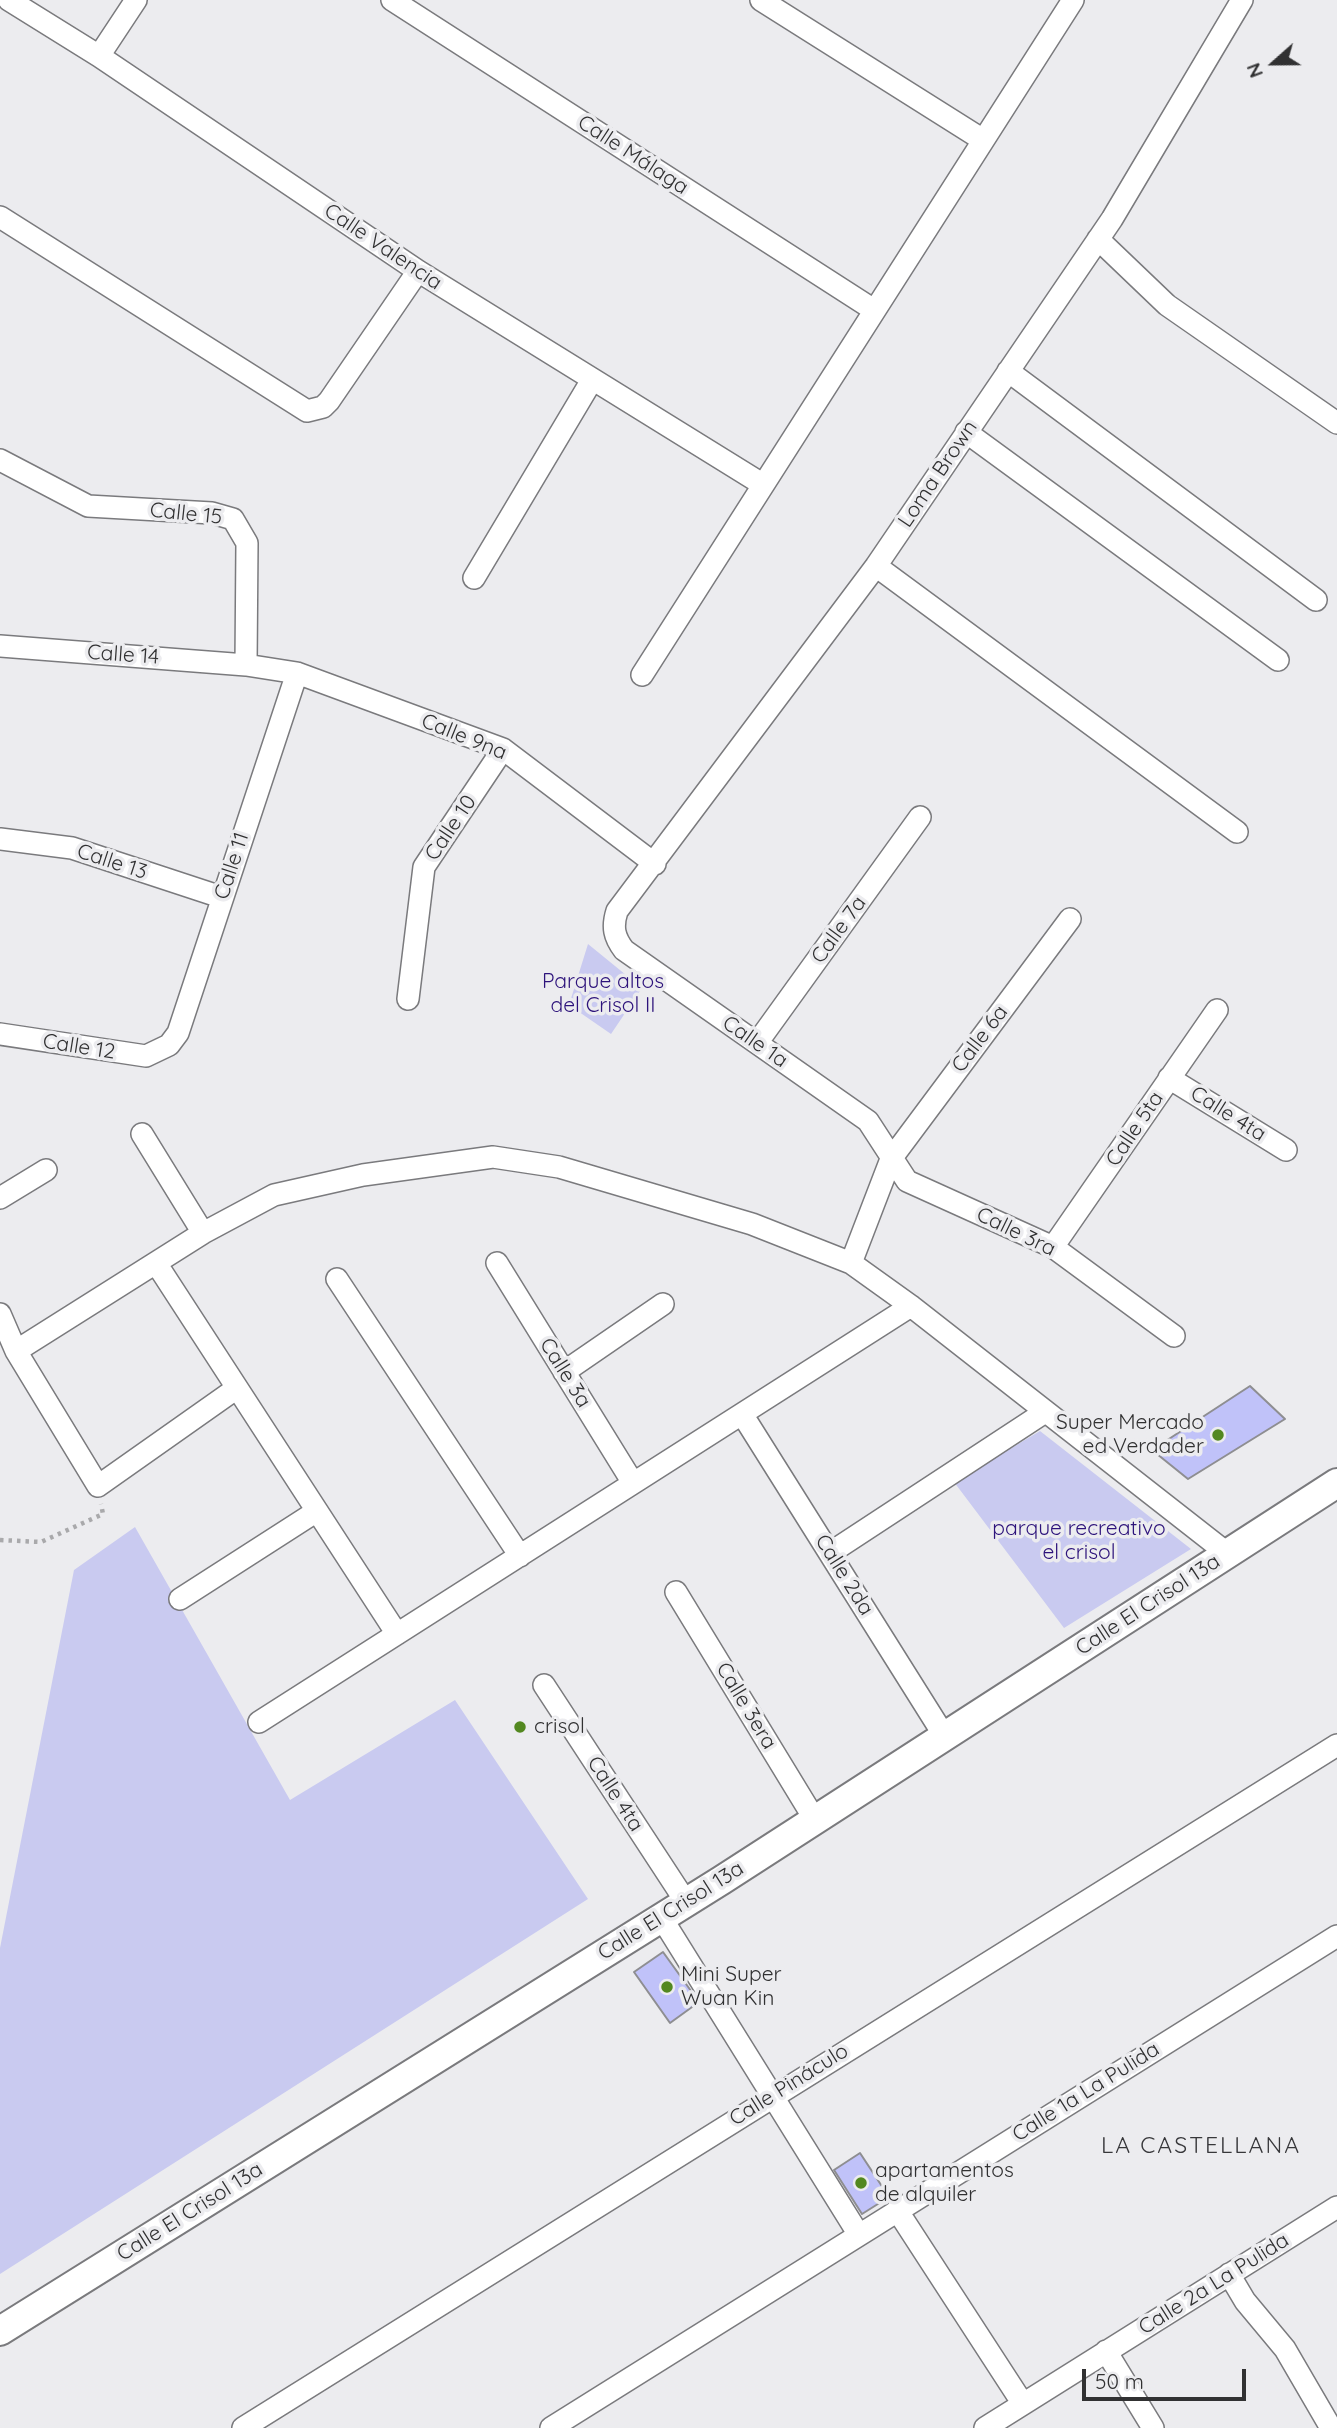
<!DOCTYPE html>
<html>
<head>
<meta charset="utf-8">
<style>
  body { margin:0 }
  #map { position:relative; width:1337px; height:2428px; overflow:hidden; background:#ececef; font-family:Quicksand,sans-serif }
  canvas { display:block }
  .north { position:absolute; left:1239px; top:28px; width:70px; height:70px; -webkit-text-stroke:5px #ececef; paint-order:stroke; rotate:249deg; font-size:19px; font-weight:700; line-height:28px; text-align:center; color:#313132 }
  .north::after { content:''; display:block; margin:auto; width:24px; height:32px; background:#313132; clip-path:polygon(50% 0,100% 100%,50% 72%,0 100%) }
  .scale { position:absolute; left:1082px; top:2369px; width:164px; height:32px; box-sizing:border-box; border:4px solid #313132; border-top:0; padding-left:9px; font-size:21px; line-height:24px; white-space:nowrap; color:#313132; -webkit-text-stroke:5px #ececef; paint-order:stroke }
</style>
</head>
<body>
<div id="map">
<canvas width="1337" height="2428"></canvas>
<div class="north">N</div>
<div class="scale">50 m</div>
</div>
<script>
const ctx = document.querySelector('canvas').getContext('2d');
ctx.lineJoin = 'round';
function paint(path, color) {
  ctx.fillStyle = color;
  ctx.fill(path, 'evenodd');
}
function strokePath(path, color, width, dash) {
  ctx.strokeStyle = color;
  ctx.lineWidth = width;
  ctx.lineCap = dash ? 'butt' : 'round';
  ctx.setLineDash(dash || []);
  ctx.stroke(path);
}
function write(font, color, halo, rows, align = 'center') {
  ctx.font = font + ' Quicksand,sans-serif';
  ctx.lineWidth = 7;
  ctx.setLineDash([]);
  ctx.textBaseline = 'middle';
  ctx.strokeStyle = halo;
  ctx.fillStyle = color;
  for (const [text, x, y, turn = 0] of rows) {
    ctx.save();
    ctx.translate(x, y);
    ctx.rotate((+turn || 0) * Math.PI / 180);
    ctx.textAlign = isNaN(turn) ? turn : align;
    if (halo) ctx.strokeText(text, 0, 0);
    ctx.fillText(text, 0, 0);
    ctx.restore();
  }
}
paint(new Path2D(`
  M588 944 642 988 611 1034 569 1005Z
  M1040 1431 1191 1549 1064 1628 954 1482Z
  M135 1527 290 1800 455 1700 588 1899 0 2274V1948L74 1570Z`), '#c9caf0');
const building = new Path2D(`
  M1250 1386 1285 1419 1188 1479 1152 1450Z
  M663 1952 699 2002 670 2023 634 1972Z
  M860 2153 889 2197 862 2214 834 2170Z`);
paint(building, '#c0c2f9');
strokePath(building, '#8e8e91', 2);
const street = new Path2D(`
  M9 0 99 56 418 271 762 484
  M392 0 874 310
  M761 0 983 140
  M99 56 136 0
  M0 217 307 411 323 407 329 401 418 271
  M1098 239 1167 305 1337 423
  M1008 371 1316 600
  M966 432 1278 660
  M0 460 88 506 212 513 233 519 247 543 246 665
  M876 566 1237 832
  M474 578 592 380
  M0 646 246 665 297 673 503 749 655 864
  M642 675 1073 0
  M0 839 72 848 221 897
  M408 999 424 867 503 749
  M0 1034 146 1056 169 1045 178 1033 297 673
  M757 1043 920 817
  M1169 1078 1286 1150
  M142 1134 203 1233
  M0 1198 46 1170
  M1053 1247 1217 1010
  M156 1263 397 1634
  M497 1263 633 1483
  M851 1263 891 1159 1070 919
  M337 1279 520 1556
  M0 1314 16 1351 98 1486 237 1388
  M1174 1336 1053 1247 907 1181 868 1121 624 950C614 937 612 927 617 911L876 566 1112 219 1242 0
  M16 1351 203 1233 274 1195 363 1175 493 1157 559 1167 752 1224 851 1263 911 1306 1228 1554
  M564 1372 663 1304
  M742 1414 945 1737
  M830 1553 1045 1412
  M676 1592 815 1820
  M180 1599 317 1511
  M544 1685 686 1902
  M259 1722 911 1306
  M661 1917 859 2235
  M897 2210 1023 2404
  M1229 2274 1245 2301 1285 2349 1331 2428
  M1106 2351 1153 2428
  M243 2428 1337 1745
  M551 2428 1337 1936
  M985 2428 1337 2207`);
const secondary = new Path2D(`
  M0 2331 722 1880 1337 1483`);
strokePath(street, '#7a7a7d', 24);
strokePath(secondary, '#7a7a7d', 32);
strokePath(new Path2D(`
  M0 1540 41 1542 103 1514 101 1504`), '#a9a9ab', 4.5, [3.5, 5]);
strokePath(street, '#fff', 21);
strokePath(secondary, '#fff', 28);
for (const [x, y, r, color] of [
  [1218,1435,7,"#538820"],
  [520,1727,7,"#538820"],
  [667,1987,7,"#538820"],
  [861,2183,7,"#538820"]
]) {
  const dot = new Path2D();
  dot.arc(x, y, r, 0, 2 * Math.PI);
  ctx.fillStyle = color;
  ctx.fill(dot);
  strokePath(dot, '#ececef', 2.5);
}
write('21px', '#313132', '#ececef', [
  ["Calle Málaga",633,155,33],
  ["Calle Valencia",383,247,34],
  ["Loma Brown",938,474,-56],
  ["Calle 15",186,514,6],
  ["Calle 14",123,655,4],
  ["Calle 9na",464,737,22],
  ["Calle 10",451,828,-56],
  ["Calle 13",112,862,18],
  ["Calle 11",232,866,-72],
  ["Calle 7a",839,930,-54],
  ["Calle 6a",980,1039,-53],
  ["Calle 1a",755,1042,35],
  ["Calle 12",79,1047,9],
  ["Calle 4ta",1228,1114,32],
  ["Calle 5ta",1135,1129,-56],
  ["Calle 3ra",1016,1232,26],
  ["Calle 3a",565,1373,58],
  ["Calle 2da",844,1575,58],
  ["Calle El Crisol 13a",1148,1605,-33],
  ["Calle 3era",746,1706,59],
  ["Calle 4ta",615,1794,57],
  ["Calle El Crisol 13a",671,1911,-32],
  ["Calle Pináculo",789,2085,-32],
  ["Calle 1a La Pulida",1086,2092,-32],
  ["Calle El Crisol 13a",190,2212,-32],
  ["Calle 2a La Pulida",1214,2284,-32]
]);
write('21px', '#2d137b', '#ececef', [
  ["Parque altos",603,982],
  ["del Crisol II",603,1006],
  ["parque recreativo",1079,1529],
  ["el crisol",1079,1553]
]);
write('21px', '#313132', '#ececef', [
  ["Super Mercado",1204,1423,"right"],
  ["ed Verdader",1204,1447,"right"],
  ["crisol",534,1727],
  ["Mini Super",681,1975],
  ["Wuan Kin",681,1999],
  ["apartamentos",875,2171],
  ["de alquiler",875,2195]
], 'left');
ctx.letterSpacing = '2px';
write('23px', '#37373a', '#ececef', [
  ["LA CASTELLANA",1201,2146]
]);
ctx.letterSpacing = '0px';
</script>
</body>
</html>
